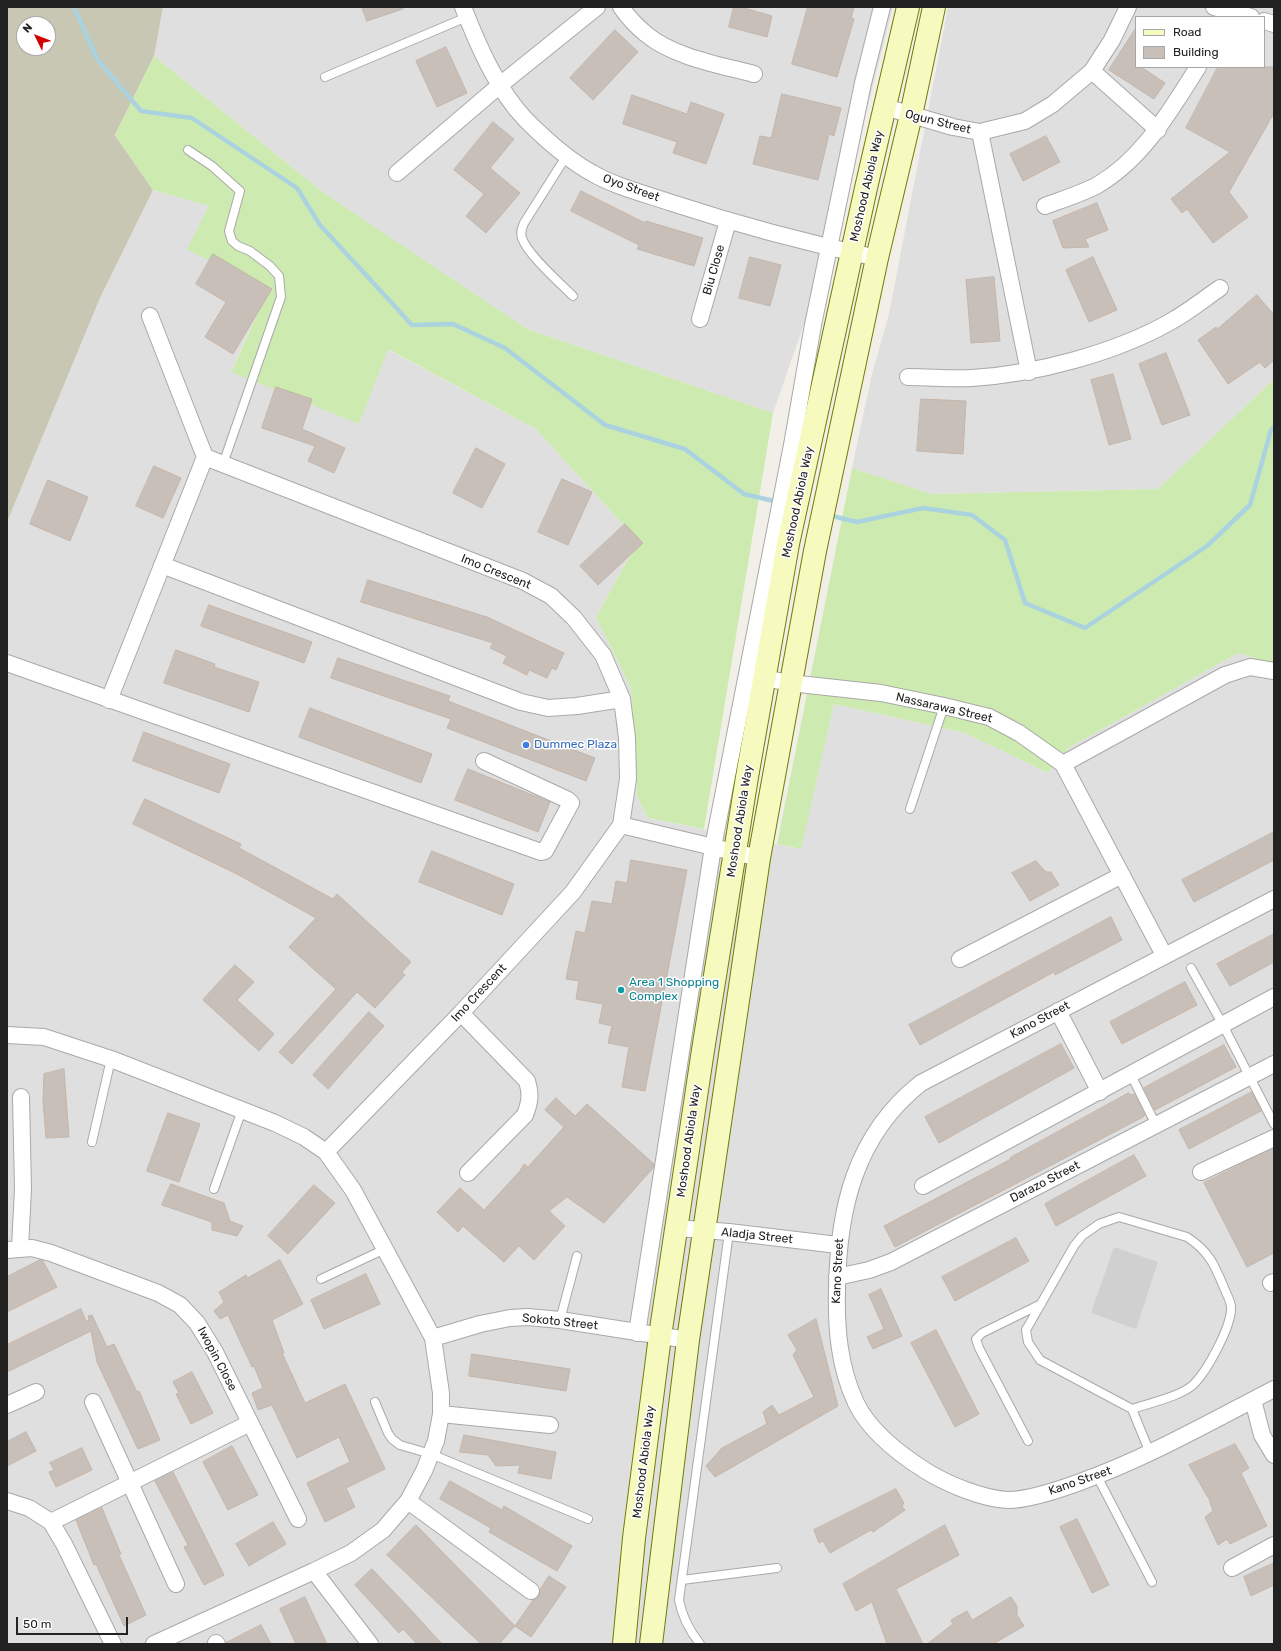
<!DOCTYPE html>
<html>
<head>
<meta charset="utf-8">
<style>
  body { margin:0 }
  #map { position:relative; width:1281px; height:1651px; overflow:hidden; background:#f2efe9; font-family:Rubik,sans-serif }
  canvas { display:block }
  .frame { position:absolute; inset:0; border:8px solid #222; pointer-events:none }
  .legend { position:absolute; left:1135px; top:16px; width:130px; height:52px; box-sizing:border-box; background:#fff; border:1px solid #a7a7a7; margin:0; padding:5px 7px; list-style:none; font-size:12px; color:#222 }
  .legend li { display:flex; align-items:center; gap:8px; height:20px }
  .legend b { width:20px; border:1px solid #a7a7a7 }
  .north { position:absolute; left:16px; top:16px; width:40px; height:40px; box-sizing:border-box; background:#fff; border:1px solid #a7a7a7; border-radius:50%; rotate:313deg; font-size:11px; font-weight:700; line-height:16px; text-align:center; color:#222 }
  .north::after { content:''; display:block; margin:auto; width:14px; height:18px; background:#d40000; clip-path:polygon(50% 0,100% 100%,50% 72%,0 100%) }
  .scale { position:absolute; left:16px; top:1617px; width:112px; height:18px; box-sizing:border-box; border:2px solid #222; border-top:0; padding-left:5px; font-size:12px; line-height:14px; white-space:nowrap; color:#222; -webkit-text-stroke:3px #fff; paint-order:stroke }
</style>
</head>
<body>
<div id="map">
<canvas width="1281" height="1651"></canvas>
<div class="frame"></div>
<ul class="legend">
<li><b style="height:5px;background:#f7fabf"></b>Road</li>
<li><b style="height:11px;background:#c7bfb8"></b>Building</li>
</ul>
<div class="north">N</div>
<div class="scale">50 m</div>
</div>
<script>
const ctx = document.querySelector('canvas').getContext('2d');
ctx.lineJoin = 'round';
function paint(path, color) {
  ctx.fillStyle = color;
  ctx.fill(path, 'evenodd');
}
function strokePath(path, color, width, dash) {
  ctx.strokeStyle = color;
  ctx.lineWidth = width;
  ctx.lineCap = dash ? 'butt' : 'round';
  ctx.setLineDash(dash || []);
  ctx.stroke(path);
}
function write(font, color, halo, rows, align = 'center') {
  ctx.font = font + ' Rubik,sans-serif';
  ctx.lineWidth = 3;
  ctx.setLineDash([]);
  ctx.textBaseline = 'middle';
  ctx.strokeStyle = halo;
  ctx.fillStyle = color;
  for (const [text, x, y, turn = 0] of rows) {
    ctx.save();
    ctx.translate(x, y);
    ctx.rotate((+turn || 0) * Math.PI / 180);
    ctx.textAlign = isNaN(turn) ? turn : align;
    if (halo) ctx.strokeText(text, 0, 0);
    ctx.fillText(text, 0, 0);
    ctx.restore();
  }
}
paint(new Path2D(`
  M163 7H893L836 232 773 413 527 329 324 193 154 56Z
  M948 7H1274V379L1158 489 930 494 852 468 872 374 889 314ZM1136 17H1264V67H1136Z
  M153 190 209 206 268 291 231 371 387 349 536 429 638 541 596 617 631 688 637 796 648 818 800 849 834 704 965 733 1048 773 1070 747 1238 653 1274 664V1642L1267 1644H7V522L100 298Z`), '#e0dfdf');
paint(new Path2D(`
  M1114 1247 1158 1262 1136 1329 1091 1313Z`), '#d0d0d0');
paint(new Path2D(`
  M7 7H163L154 56 115 135 153 190 100 298 7 522ZM24 24H48V48H24Z`), '#c7c7b4');
paint(new Path2D(`
  M154 56 324 193 527 329 773 413 704 829 648 818 637 796 631 688 596 617 638 541 536 429 388 349 359 424 231 372 268 291 187 249 209 206 153 190 115 135Z
  M1274 379V664L1238 653 1070 747 1048 773 965 733 834 704 801 849 777 844 852 468 931 494 1158 489Z`), '#cdebb0');
strokePath(new Path2D(`
  M74 7 97 59 141 111 192 118 297 188 320 225 412 325 453 324 505 348 605 425 685 449 744 494 778 502
  M828 515 857 522 923 508 972 515 1005 540 1025 603 1085 628 1207 546 1250 505 1271 430 1274 427`), '#aad3df', 4.5);
const building = new Path2D(`
  M362 7H403V9L367 21Z
  M734 7H741L772 16 767 37 729 27Z
  M808 7H854L851 18 854 19 837 77 792 64Z
  M1136 28V67H1141L1165 83 1154 99 1109 70Z
  M615 30 638 52 593 100 570 78Z
  M446 47 467 93 437 107 416 61Z
  M1218 67H1274V113L1229 192 1248 217 1213 243 1187 209 1182 213 1171 199 1230 152 1186 128Z
  M782 94 841 108 834 136 829 134 818 180 753 164 760 136 771 138Z
  M632 95 687 114 691 102 724 114 706 164 673 153 677 142 623 124Z
  M493 122 514 139 490 168 520 193 486 233 466 216 484 194 454 170Z
  M1046 136 1060 162 1023 181 1010 154Z
  M581 191 645 223 646 221 703 238 694 266 637 249 639 245 571 211Z
  M1097 203 1108 230 1085 239 1089 247 1063 248 1053 221Z
  M213 254 272 289 233 354 205 337 226 302 196 284Z
  M750 257 781 265 770 306 739 298Z
  M1093 257 1117 310 1089 322 1066 270Z
  M994 277 1000 341 971 343 966 280Z
  M1257 295 1274 315V360L1265 368 1260 362 1228 384 1198 340 1216 327 1217 329Z
  M1166 353 1190 415 1162 425 1139 364Z
  M1113 374 1131 439 1109 445 1091 380Z
  M276 387 312 399 302 429 345 448 334 473 308 461 315 446 262 428Z
  M921 399 966 401 963 454 917 451Z
  M476 448 505 464 482 508 453 493Z
  M154 466 181 478 163 518 136 506Z
  M562 479 592 492 568 545 538 532Z
  M48 480 88 497 70 541 30 524Z
  M625 524 643 543 598 585 580 566Z
  M368 580 487 617 564 653 556 670 552 668 547 678 529 670 527 675 503 663 507 656 490 648 493 643 361 602Z
  M209 605 312 642 304 663 201 626Z
  M176 650 215 664 214 667 259 682 249 712 164 683Z
  M338 658 450 696 448 701 595 758 586 781 447 728 451 719 331 678Z
  M310 708 432 754 421 783 299 737Z
  M144 732 230 764 219 793 133 761Z
  M468 769 550 802 538 832 455 800Z
  M145 799 241 844 239 848 333 899 337 894 411 962 402 972 405 975 375 1008 357 992 292 1064 279 1052 336 989 289 947 316 918 237 874 133 824Z
  M1274 832V860L1194 902 1182 880Z
  M432 851 514 884 502 915 419 882Z
  M631 860 687 870 645 1091 622 1087 629 1047 608 1043 612 1026 599 1023 603 1004 576 999 579 981 566 979 576 931 585 933 592 901 612 904 616 881 627 883Z
  M1036 861 1046 872H1051L1059 885 1030 901 1012 873Z
  M1111 917 1122 940 1055 975 1054 972 920 1045 909 1025Z
  M1274 934V962L1230 986 1217 964Z
  M235 965 254 982 237 1000 274 1034 259 1051 203 1000Z
  M1185 982 1197 1005 1122 1044 1110 1022Z
  M369 1012 384 1026 328 1089 313 1075Z
  M1061 1044 1074 1068 939 1143 925 1117Z
  M1224 1045 1236 1067 1155 1110 1144 1088Z
  M64 1069 69 1137 46 1138 43 1101 44 1074Z
  M1252 1092 1261 1111 1189 1149 1179 1130Z
  M1129 1093 1131 1095 1134 1094 1145 1115 1143 1117 895 1247 884 1226 1011 1159 1010 1158Z
  M556 1098 575 1116 587 1104 654 1164 653 1168 604 1223 567 1197 549 1211 565 1226 534 1260 519 1246 504 1262 463 1226 458 1232 437 1212 460 1188 484 1210 520 1171 524 1164 528 1167 564 1127 545 1110Z
  M168 1113 200 1124 179 1182 147 1171Z
  M1274 1148V1253L1247 1267 1204 1183Z
  M1134 1155 1146 1176 1056 1226 1045 1204Z
  M171 1184 224 1203 230 1221 243 1226 237 1236 212 1230V1222L162 1205Z
  M314 1185 335 1203 288 1254 268 1236Z
  M1016 1238 1029 1261 955 1301 942 1277Z
  M40 1260 43 1261 57 1287 7 1312V1277Z
  M280 1260 303 1304 272 1320 284 1353H282L305 1403 345 1384 385 1469 346 1488 355 1507 325 1522 307 1483 350 1462 339 1437 297 1458 272 1405 258 1410 252 1393 263 1388 254 1366 252 1367 228 1315 220 1319 214 1311 224 1302 219 1292 246 1275 247 1278Z
  M366 1274 380 1304 324 1329 311 1300Z
  M881 1289 902 1336 873 1349 867 1337 884 1329 869 1295Z
  M81 1309 86 1321 89 1320 88 1316 92 1315 107 1347 114 1344 137 1392 139 1391 160 1440 138 1449 97 1362 91 1331 7 1372V1345Z
  M816 1319 838 1406 715 1477 706 1466 722 1448 767 1424 763 1412 772 1405 779 1415 814 1397 793 1355 797 1350 788 1335Z
  M936 1330 979 1414 955 1427 911 1343Z
  M472 1354 570 1369 566 1391 469 1376Z
  M192 1372 213 1413 191 1424 176 1394 179 1393 173 1382Z
  M26 1432 36 1451 7 1466V1442Z
  M464 1435 556 1452 551 1479 518 1473 520 1465 496 1466 488 1455 460 1452Z
  M1235 1444 1249 1468 1241 1473 1267 1526 1230 1544 1227 1539 1218 1545 1205 1517 1213 1511 1209 1499 1189 1465Z
  M232 1446 258 1495 228 1510 203 1462Z
  M82 1448 92 1470 56 1487 49 1472 54 1470 50 1463Z
  M173 1472 224 1575 204 1585 184 1547 188 1545 155 1481Z
  M450 1481 502 1510 504 1506 572 1546 557 1571 489 1532 491 1528 440 1499Z
  M896 1489 904 1503 902 1506 905 1510 873 1532 871 1530 830 1553 823 1541 819 1543 814 1530Z
  M102 1508 121 1554 119 1555 146 1615 124 1626 96 1564 94 1565 76 1520Z
  M1077 1519 1109 1585 1092 1593 1060 1527Z
  M273 1522 286 1544 249 1566 236 1544Z
  M416 1525 515 1626 499 1644H481L387 1555Z
  M945 1525 959 1555 896 1589 923 1644H887L872 1602 856 1611 843 1584Z
  M1274 1563V1585L1251 1596 1244 1577Z
  M372 1569 411 1610 442 1644H417L403 1629 399 1633 355 1585Z
  M549 1576 566 1587 531 1637 515 1626 533 1600 539 1596 540 1590Z
  M305 1597 327 1644H296L280 1609Z
  M1011 1597 1017 1606V1615L1024 1626 993 1644H927L953 1624 951 1620 967 1611 972 1620Z
  M261 1625 271 1644H226V1643Z`);
paint(building, '#c7bfb8');
strokePath(building, '#c4b6ab', 1);
const lane = new Path2D(`
  M325 77 467 17
  M188 150 212 166 240 191 229 231 232 241 238 246 250 251 270 266 279 276 281 297 223 464
  M567 155 524 223C522 228 520 232 522 238 527 254 560 283 573 296
  M910 809 944 706
  M1191 968 1223 1025 1274 1124
  M1131 1075 1156 1125
  M92 1142 111 1059
  M214 1189 242 1110
  M321 1279 385 1249
  M560 1320 577 1256
  M375 1402 388 1433 392 1439 400 1445 431 1454 588 1519
  M1132 1409C1150 1403 1182 1396 1194 1384 1207 1371 1232 1326 1231 1307 1231 1302 1227 1295 1225 1290 1215 1266 1210 1252 1187 1237L1119 1217 1099 1224 1082 1236 1074 1246 1026 1330 1028 1342 1040 1360 1132 1409 1150 1453
  M1028 1441 979 1348 976 1339 982 1333 1041 1304
  M1097 1476 1152 1582
  M682 1580 777 1568
  M700 1644C689 1630 682 1617 679 1600L729 1232`);
const street = new Path2D(`
  M463 7C478 45 497 90 526 120 544 138 570 161 592 173 616 187 646 194 672 203 739 225 807 243 877 258
  M621 7C628 17 636 26 646 34 673 57 720 65 754 74
  M1214 7 1251 17
  M1264 21 1274 24
  M1092 71 1158 130
  M885 107 953 127 980 132 1025 121 1053 104 1092 71 1112 40 1128 7
  M980 132 1029 372
  M397 173 500 85 597 7
  M1045 206C1061 200 1080 194 1096 186 1143 159 1170 111 1198 67
  M700 319 728 221
  M908 377C930 377 951 379 972 378 1036 374 1115 353 1170 322 1188 312 1204 299 1220 288
  M205 457 523 581 551 596 574 618 603 655 622 699 627 738 628 779 621 825 573 892 461 1013 326 1152
  M162 565 521 702 548 708 577 706 622 699
  M7 663 541 852 545 851 571 803 568 800 484 761
  M764 678 790 683 881 693 944 706 989 717 1019 733 1063 764 1164 955
  M109 700 205 457 150 316
  M1063 764 1225 675 1250 667 1274 671
  M621 825 759 858
  M1274 899 921 1083C855 1135 838 1209 837 1290 836 1328 839 1367 856 1403 870 1432 899 1454 926 1471 947 1484 983 1499 1008 1500 1028 1500 1061 1489 1080 1482 1147 1458 1210 1422 1274 1389
  M960 959 1122 875
  M1058 1011 1100 1092
  M461 1013 527 1081C531 1094 530 1102 525 1115L468 1173
  M7 1035 44 1037 111 1059 275 1123 304 1137 326 1152 353 1190 433 1338 441 1393V1414L436 1441 424 1471 408 1501 383 1530 351 1553 314 1571 154 1644
  M1201 1172 1274 1138
  M923 1186 1274 997
  M676 1228 729 1232 838 1245
  M20 1248 23 1189 21 1097
  M7 1250 32 1248 51 1253 158 1293 180 1305 197 1323 215 1352 298 1519
  M837 1277 869 1270 891 1262 1274 1064
  M1271 1283 1274 1282
  M637 1333 713 847 792 445 813 325 863 83 882 7
  M433 1338 480 1324 510 1318 528 1317 560 1320 688 1340
  M1253 1400 1262 1435 1274 1455
  M93 1402 176 1584
  M7 1405 36 1392
  M441 1414 550 1425
  M7 1501 29 1508 51 1522 64 1544 113 1644
  M408 1501 531 1591
  M51 1522 250 1423
  M1232 1568 1274 1545
  M314 1571 370 1644
  M216 1643 217 1644`);
const secondary = new Path2D(`
  M624 1644 634 1538 660 1336 703 1050 747 777 788 544 866 188 908 7
  M651 1644 688 1340 759 858 815 551 877 258 911 115 934 7`);
strokePath(lane, '#a9a9a9', 10);
strokePath(street, '#a9a9a9', 18);
strokePath(secondary, '#707d05', 24);
strokePath(lane, '#fff', 8);
strokePath(street, '#fff', 16);
strokePath(secondary, '#f7fabf', 22);
for (const [x, y, r, color] of [
  [526,745,4,"#3f7fe0"],
  [621,990,4,"#0f9aa8"]
]) {
  const dot = new Path2D();
  dot.arc(x, y, r, 0, 2 * Math.PI);
  ctx.fillStyle = color;
  ctx.fill(dot);
  strokePath(dot, '#fff', 1.5);
}
write('12px', '#222', '#fff', [
  ["Ogun Street",938,122,14],
  ["Moshood Abiola Way",867,186,-77],
  ["Oyo Street",631,188,20],
  ["Biu Close",714,270,-74],
  ["Moshood Abiola Way",798,502,-78],
  ["Imo Crescent",496,572,22],
  ["Nassarawa Street",944,708,13],
  ["Moshood Abiola Way",740,821,-81],
  ["Imo Crescent",479,993,-47],
  ["Kano Street",1040,1020,-28],
  ["Moshood Abiola Way",689,1141,-82],
  ["Darazo Street",1045,1182,-27],
  ["Aladja Street",757,1236,6],
  ["Kano Street",838,1271,-87],
  ["Sokoto Street",560,1322,6],
  ["Iwopin Close",217,1359,62],
  ["Moshood Abiola Way",644,1462,-83],
  ["Kano Street",1080,1481,-19]
]);
write('12px', '#366cbe', '#fff', [
  ["Dummec Plaza",534,745]
], 'left');
write('12px', '#0d838f', '#fff', [
  ["Area 1 Shopping",629,983],
  ["Complex",629,997]
], 'left');
</script>
</body>
</html>
